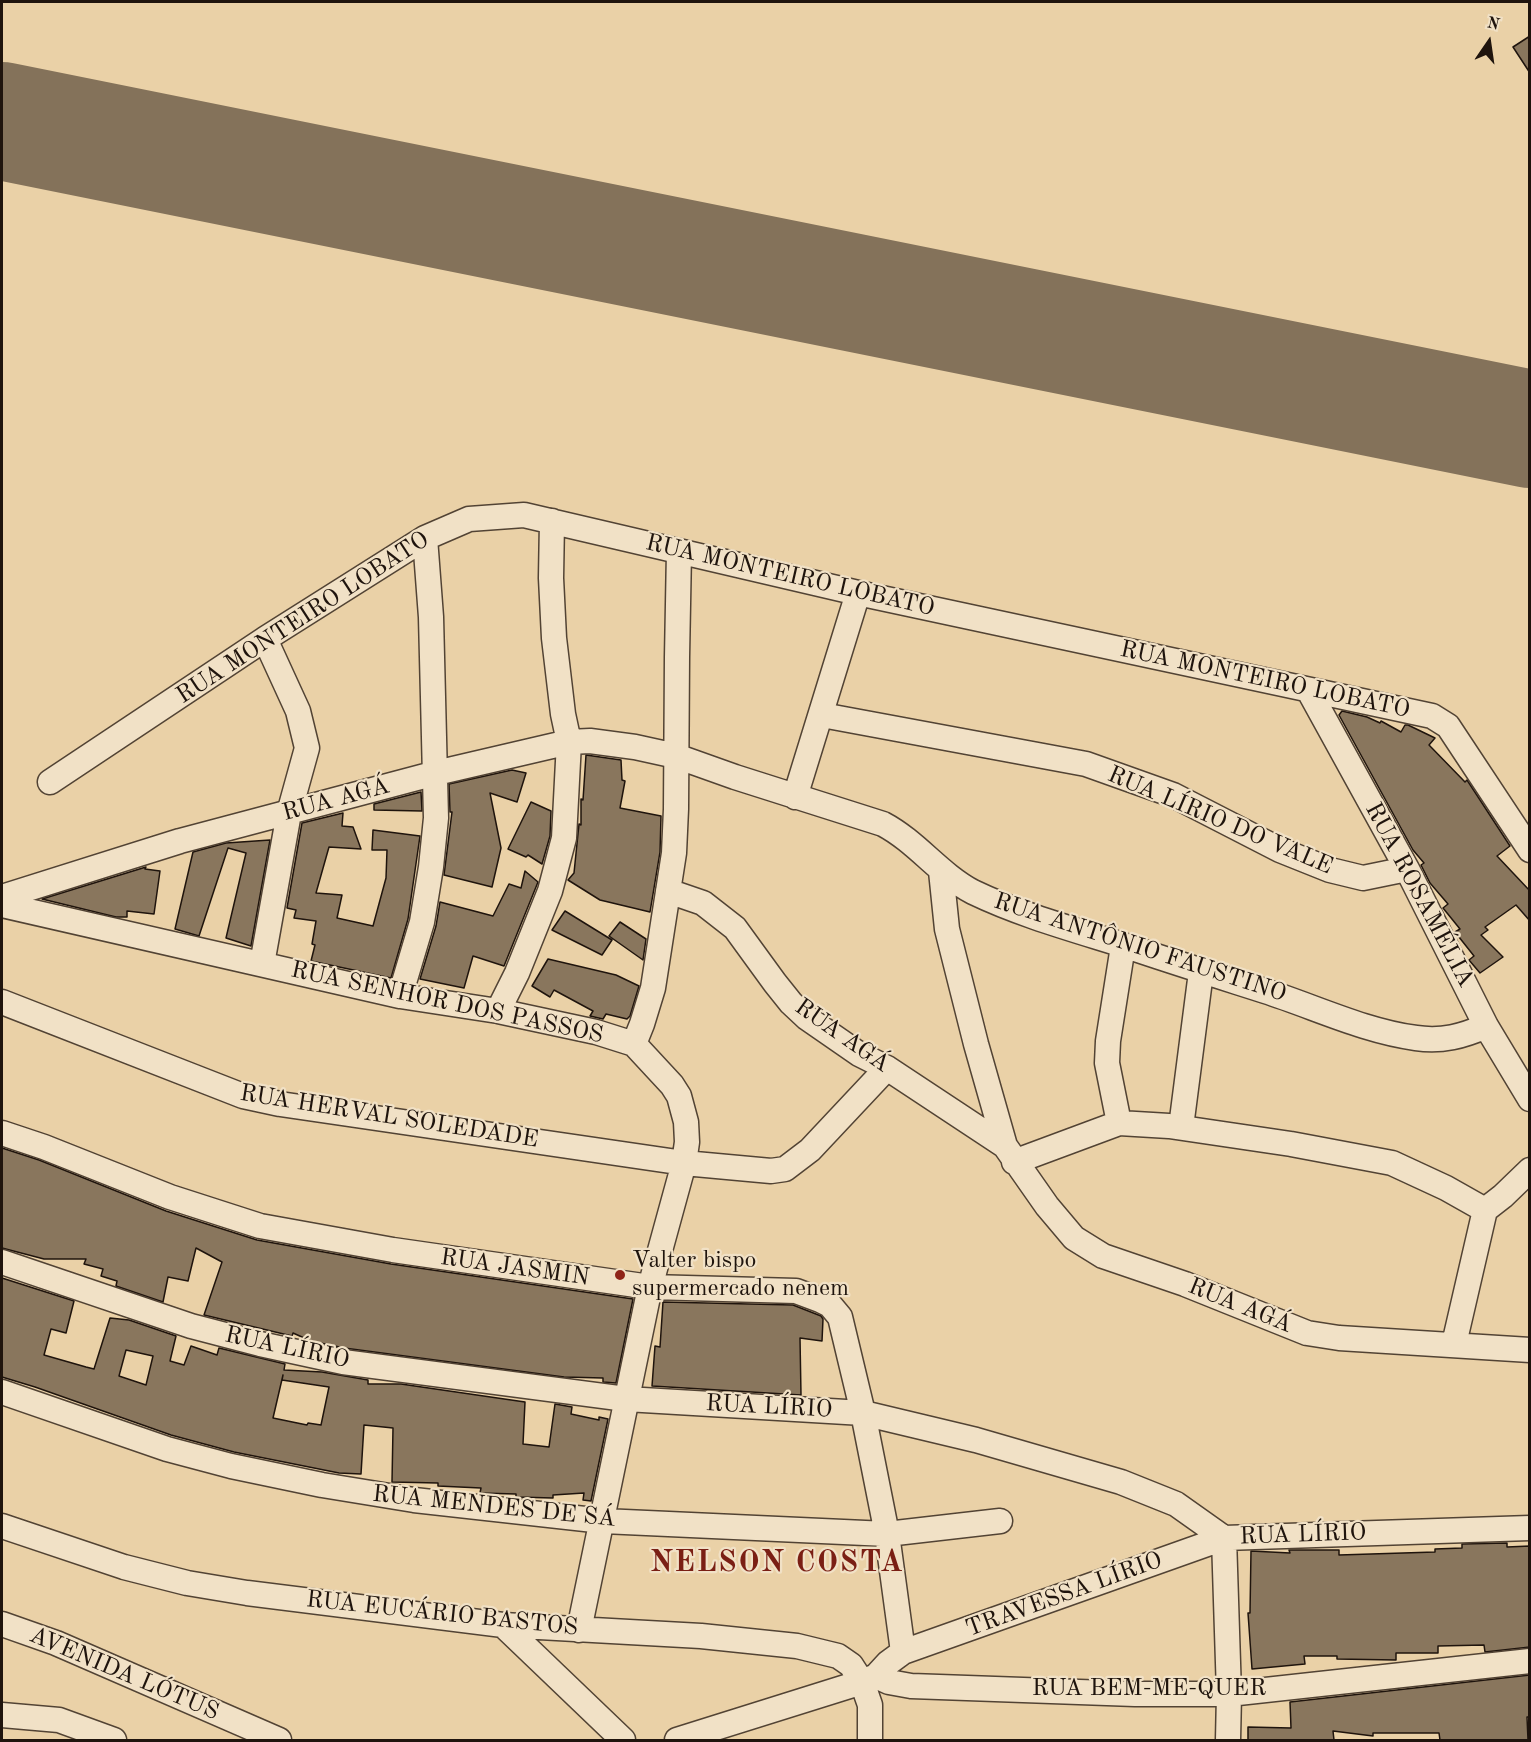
<!DOCTYPE html>
<html>
<head>
<meta charset="utf-8">
<style>
  body { margin:0 }
  #map { position:relative; width:1531px; height:1742px; overflow:hidden; background:#ead1a7; font-family:"Old Standard TT",serif }
  canvas { display:block }
  .frame { position:absolute; inset:0; border:3px solid #1f140d; pointer-events:none }
  .north { position:absolute; left:1459px; top:12px; width:60px; height:60px; -webkit-text-stroke:4px #f1e1c6; paint-order:stroke; rotate:13deg; font-size:16px; font-weight:700; line-height:24px; text-align:center; color:#1f140d }
  .north::after { content:''; display:block; margin:auto; width:21px; height:27px; background:#1f140d; clip-path:polygon(50% 0,100% 100%,50% 72%,0 100%) }
</style>
</head>
<body>
<div id="map">
<canvas width="1531" height="1742"></canvas>
<div class="frame"></div>
<div class="north">N</div>
</div>
<script>
const ctx = document.querySelector('canvas').getContext('2d');
ctx.lineJoin = 'round';
function strokePath(path, color, width, dash) {
  ctx.strokeStyle = color;
  ctx.lineWidth = width;
  ctx.lineCap = dash ? 'butt' : 'round';
  ctx.setLineDash(dash || []);
  ctx.stroke(path);
}
function paint(path, color) {
  ctx.fillStyle = color;
  ctx.fill(path, 'evenodd');
}
function write(font, color, halo, rows, align = 'center') {
  ctx.font = font + ' "Old Standard TT",serif';
  ctx.lineWidth = 4.5;
  ctx.setLineDash([]);
  ctx.textBaseline = 'middle';
  ctx.strokeStyle = halo;
  ctx.fillStyle = color;
  for (const [text, x, y, turn = 0] of rows) {
    ctx.save();
    ctx.translate(x, y);
    ctx.rotate((+turn || 0) * Math.PI / 180);
    ctx.textAlign = isNaN(turn) ? turn : align;
    if (halo) ctx.strokeText(text, 0, 0);
    ctx.fillText(text, 0, 0);
    ctx.restore();
  }
}
strokePath(new Path2D(`
  M2 121 1530 429`), '#84725a', 118);
const building = new Path2D(`
  M1530 36V73L1513 47Z
  M1342 711 1367 717 1380 723 1381 721 1401 732 1405 725H1408L1435 738 1429 745 1465 782 1467 780 1510 846 1497 856 1530 891V921L1516 905 1485 927 1488 930 1481 935 1503 957 1480 973 1469 960 1474 956 1455 932 1460 929 1443 908 1448 904 1430 883 1421 865 1424 863 1413 850 1339 715Z
  M586 755 621 760 622 780 625 781 620 808 661 816 660 852 650 912 600 900 568 880 574 873 579 824 581 825V799L583 800Z
  M512 770 526 773 517 802 490 793 501 848 492 887 444 875 452 812H450L449 784Z
  M421 792 422 811 374 810V804Z
  M531 802 551 811 550 836 542 864 528 855 526 857 508 849Z
  M343 813 342 826 353 827 361 849 329 847 316 893 342 895 337 918 373 926 386 878 387 850H372L373 830 420 836 408 919 391 978 311 961 315 945 312 944 316 921 294 918 296 910 287 908 302 823Z
  M270 840 251 946 226 938 246 853 228 848 199 936 175 929 193 852 226 843Z
  M146 867 145 869 160 871 154 914 127 911V917H116L42 899Z
  M525 871 538 882 504 966 473 956 464 988 420 979 436 926 440 902 493 916 509 884 521 888Z
  M565 911 612 940 602 955 552 930Z
  M620 922 646 939 643 960 609 936Z
  M548 959 616 975 639 986 630 1016 627 1019 606 1014 603 1019 590 1016 593 1011 554 990 550 997 532 986Z
  M2 1148 39 1160 166 1211 257 1240 391 1264 633 1299 616 1383 603 1382V1378L564 1377 344 1348 311 1341 293 1333 292 1336 204 1315 222 1262 196 1248 188 1281 168 1277 163 1302 116 1286 117 1281 101 1276 103 1269 84 1264 86 1259H44L2 1248Z
  M2 1278 74 1301 66 1333 51 1329 44 1355 86 1367 94 1369 110 1318 129 1320 176 1336 170 1361 184 1365 191 1346 217 1355 219 1348 285 1364 284 1370 322 1372 368 1380V1384H401L525 1402 523 1444 549 1447 555 1404 572 1407 571 1414 599 1420V1417L608 1419 591 1501 583 1500 584 1493 553 1495V1498L516 1497V1494L480 1493 481 1488 438 1486V1483L392 1482 393 1428 364 1425 361 1474 339 1473 234 1452 171 1435 35 1387 2 1377ZM126 1350 153 1356 146 1385 119 1376ZM283 1375 282 1380 329 1387 321 1425 308 1423 307 1425 273 1418Z
  M663 1302 793 1305 821 1316 823 1319 822 1341 800 1338 801 1395 652 1386 655 1346 660 1347Z
  M1507 1543V1547L1530 1546V1647L1485 1652 1484 1645 1438 1646V1653H1396V1660L1337 1659V1656H1304L1305 1664 1252 1669 1248 1613H1250L1251 1551 1290 1553 1289 1550H1339V1555L1435 1552V1549L1462 1548V1544Z
  M1530 1675V1717H1527L1528 1740H1440L1439 1733H1373V1736L1333 1731 1334 1740H1248V1727L1291 1728 1290 1702Z`);
paint(building, '#89765d');
strokePath(building, '#1f140d', 1.5);
const minor = new Path2D(`
  M1309 691 1407 869 1486 1026 1530 1099
  M822 715 1086 764 1173 795 1280 850 1330 870 1363 878 1407 869
  M50 782 265 639 425 538 469 519 524 515 858 593 1432 716 1448 726 1530 850
  M795 797 858 593
  M941 871 947 929 976 1044 1005 1146
  M668 891 703 903 735 928 775 983 791 1003 807 1018 859 1054 887 1068 1005 1146 1047 1206 1074 1238 1103 1256 1185 1284 1307 1333 1339 1338 1530 1350
  M2 897 180 841 436 773 569 742 590 741 635 747 676 756 735 777 883 824C917 842 939 874 973 892 1021 915 1072 929 1123 945 1170 961 1218 976 1265 991 1315 1007 1364 1031 1416 1038 1442 1042 1463 1036 1486 1026
  M2 905 400 996 498 1011 596 1032 634 1044 672 1085 679 1096 686 1122 687 1142 684 1163 650 1287 579 1630
  M262 964 289 813 307 748 298 711 265 639
  M400 996 422 922 431 867 436 818 431 617 425 538
  M2 1002 243 1096 280 1104 684 1163 771 1171 785 1169 810 1150 887 1068
  M498 1011 517 973 550 891 564 838 569 742 563 714 554 638 551 578 552 521
  M634 1044 642 1024 653 988 674 853 676 809 677 657 679 551
  M1119 1123 1107 1063 1108 1041 1123 946
  M1181 1127 1201 972
  M2 1133 44 1147 170 1197 260 1226 393 1250 650 1287 796 1291 820 1300 830 1305 840 1317 863 1413 887 1534 903 1652 888 1663 876 1676 862 1682 851 1665 838 1656 797 1646 701 1636 503 1625 247 1593 187 1583 124 1567 2 1526
  M1014 1162 1119 1123 1169 1126 1291 1144 1392 1163 1446 1188 1485 1210
  M2 1262 191 1326 260 1344 343 1362 626 1399 863 1413 976 1440 1121 1482 1176 1504 1224 1538 1530 1528
  M1454 1344 1485 1210 1503 1196 1530 1170
  M2 1392 167 1449 231 1466 322 1485 414 1500 603 1521 887 1534 1000 1521
  M2 1624 56 1643 279 1740
  M503 1625 623 1740
  M903 1652 1224 1538 1229 1694 1228 1740
  M876 1676 889 1682 911 1686 1135 1694H1229L1530 1661
  M2 1715 59 1720 114 1740
  M677 1740 862 1682 870 1705V1740`);
strokePath(minor, '#524334', 27);
strokePath(minor, '#f1e1c6', 24);
for (const [x, y, r, color] of [
  [620,1275,6,"#8f2418"]
]) {
  const dot = new Path2D();
  dot.arc(x, y, r, 0, 2 * Math.PI);
  ctx.fillStyle = color;
  ctx.fill(dot);
  strokePath(dot, '#f1e1c6', 2);
}
write('24px', '#1f140d', '#f1e1c6', [
  ["RUA MONTEIRO LOBATO",790,576,13],
  ["RUA MONTEIRO LOBATO",303,618,-33],
  ["RUA MONTEIRO LOBATO",1265,680,12],
  ["RUA AGÁ",336,800,-15],
  ["RUA LÍRIO DO VALE",1220,821,23],
  ["RUA ROSAMÉLIA",1419,895,62],
  ["RUA ANTÔNIO FAUSTINO",1140,948,18],
  ["RUA SENHOR DOS PASSOS",447,1003,12],
  ["RUA AGÁ",842,1036,35],
  ["RUA HERVAL SOLEDADE",389,1117,9],
  ["RUA JASMIN",515,1268,8],
  ["RUA AGÁ",1240,1306,22],
  ["RUA LÍRIO",287,1348,12],
  ["RUA LÍRIO",769,1407,3],
  ["RUA MENDES DE SÁ",494,1507,6],
  ["RUA LÍRIO",1303,1535,-2],
  ["TRAVESSA LÍRIO",1064,1595,-20],
  ["RUA EUCÁRIO BASTOS",442,1614,6],
  ["AVENIDA LÓTUS",124,1674,23],
  ["RUA BEM-ME-QUER",1149,1689]
]);
write('24px', '#1f140d', '#f1e1c6', [
  ["Valter bispo",632,1261],
  ["supermercado nenem",632,1289]
], 'left');
ctx.letterSpacing = '1.5px';
write('bold 30px', '#7a1f14', '#f1e1c6', [
  ["NELSON COSTA",777,1563]
]);
ctx.letterSpacing = '0px';
</script>
</body>
</html>
